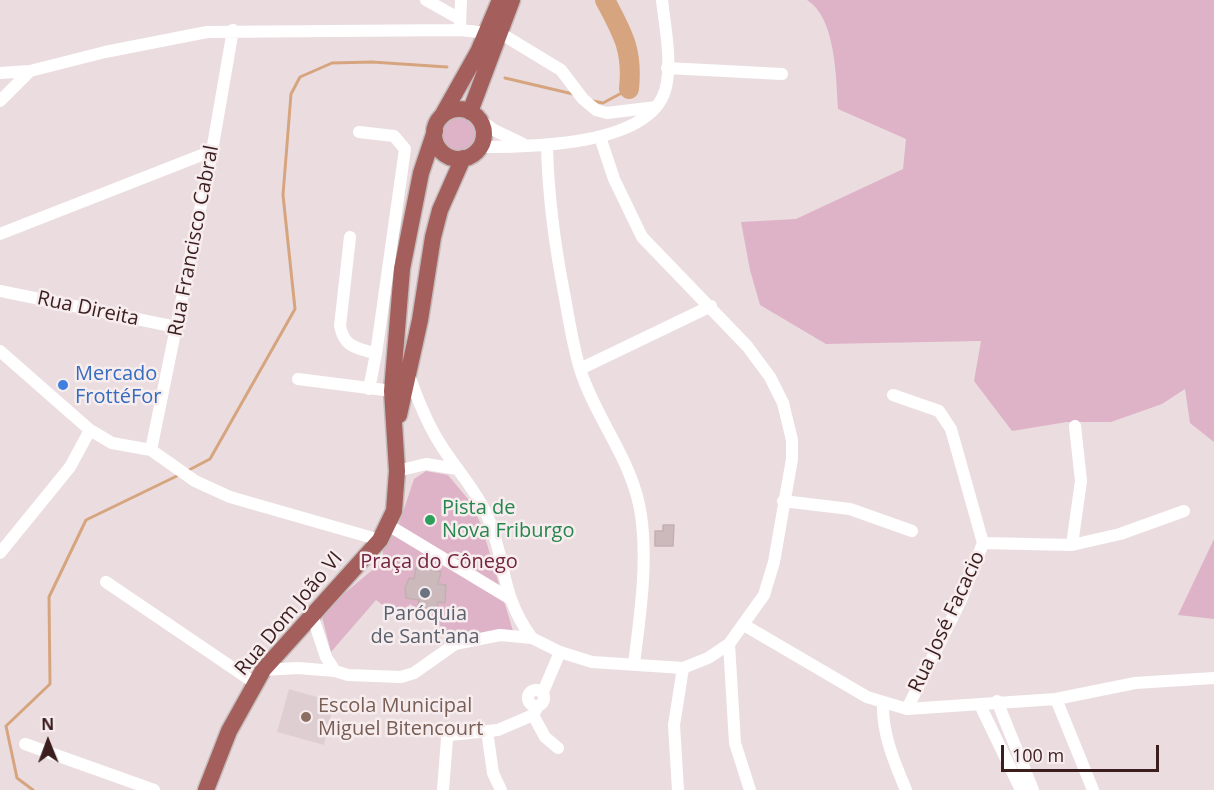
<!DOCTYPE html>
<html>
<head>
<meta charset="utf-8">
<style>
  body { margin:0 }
  #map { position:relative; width:1214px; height:790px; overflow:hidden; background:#ebdddf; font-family:"Open Sans",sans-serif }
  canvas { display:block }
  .north { position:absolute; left:18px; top:712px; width:60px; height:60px; -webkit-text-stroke:4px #f7edef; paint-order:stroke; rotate:359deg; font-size:16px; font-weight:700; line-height:24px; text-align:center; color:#3b1e1d }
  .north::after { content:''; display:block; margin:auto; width:21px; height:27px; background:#3b1e1d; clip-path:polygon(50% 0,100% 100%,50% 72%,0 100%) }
  .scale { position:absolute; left:1001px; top:745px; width:158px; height:27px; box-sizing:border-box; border:3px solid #3b1e1d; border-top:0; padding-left:8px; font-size:18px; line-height:21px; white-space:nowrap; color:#3b1e1d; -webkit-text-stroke:4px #f7edef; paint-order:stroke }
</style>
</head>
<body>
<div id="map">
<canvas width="1214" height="790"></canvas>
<div class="north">N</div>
<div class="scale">100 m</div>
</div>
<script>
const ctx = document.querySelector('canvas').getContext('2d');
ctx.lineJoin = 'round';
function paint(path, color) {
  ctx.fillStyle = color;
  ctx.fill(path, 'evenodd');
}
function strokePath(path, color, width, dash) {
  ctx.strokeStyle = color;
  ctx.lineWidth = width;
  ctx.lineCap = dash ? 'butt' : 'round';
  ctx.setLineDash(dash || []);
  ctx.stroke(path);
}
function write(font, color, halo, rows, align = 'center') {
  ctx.font = font + ' "Open Sans",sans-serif';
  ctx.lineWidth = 5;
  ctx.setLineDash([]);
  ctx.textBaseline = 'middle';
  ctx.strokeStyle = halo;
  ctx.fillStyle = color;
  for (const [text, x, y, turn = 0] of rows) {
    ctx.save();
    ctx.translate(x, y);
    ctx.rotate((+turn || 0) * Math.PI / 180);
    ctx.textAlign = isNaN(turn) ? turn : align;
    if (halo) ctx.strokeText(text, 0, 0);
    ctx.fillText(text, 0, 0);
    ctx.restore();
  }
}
paint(new Path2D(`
  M289 689 334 702 324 745 277 732Z`), '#deced1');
paint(new Path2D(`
  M807 0H1214V442L1190 423 1185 389 1162 404 1111 422H1067L1012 431 974 381 981 341 826 344 760 305 750 270 741 222 796 219 903 169 906 139 838 109C836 78 836 18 807 0Z
  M442 134a17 17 0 1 1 34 0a17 17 0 1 1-34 0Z
  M426 471 448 475 468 499 481 524 513 631 459 640 410 604 401 619 376 600 331 652 321 613 383 561V549L397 530 414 479Z
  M1214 539V619L1178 615Z`), '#deb3c7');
strokePath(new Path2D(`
  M505 78 573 94
  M593 101 603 103 629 89
  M187 471 210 459 295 309 283 195 291 94 300 77 332 63 372 62 447 67
  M33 790 17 778 6 726 50 684 49 597 86 520 181 474`), '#d6a57f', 3);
strokePath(new Path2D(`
  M605 0C623 34 633 50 629 89`), '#d6a57f', 20);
const building = new Path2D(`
  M663 525H674L673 546H655V531H663Z
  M423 566 435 568 434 571 441 572 438 584 446 585 445 603 438 602 437 611 418 607 419 600 406 598 405 588 409 578 414 579 416 568 423 569Z`);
paint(building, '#cbb9bc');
strokePath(building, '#c5afb2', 1.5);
const major = new Path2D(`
  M434 134a25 25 0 1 1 50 0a25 25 0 1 1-50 0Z
  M470 112 512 0
  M442 116 478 52 500 0
  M399 415 420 320 433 237 440 210 463 158
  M206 790 229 731 263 670 380 540 394 511 397 471 392 391 402 269 421 173 435 131`);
strokePath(major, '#c4bcbb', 19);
strokePath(new Path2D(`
  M426 0 460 19
  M460 26 461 0
  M500 33 561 70 583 99 596 110 607 113 656 107
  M667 68 782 74
  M0 73 30 71 105 52 207 32 460 30 487 33
  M0 101 30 71
  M478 118 494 130 523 144
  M359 132 394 136 405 149 376 354 369 389
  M547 145C548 197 555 247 565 298 569 321 573 346 580 369 596 420 633 460 641 515 648 564 640 615 634 664
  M480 147C527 147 653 147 666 87 672 60 665 27 662 0
  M0 234 212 151
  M350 237 340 326C345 349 357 347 376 354
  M0 291 176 327
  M0 351 90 430 112 443 151 450 195 481 230 497 380 540
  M580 369 711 306
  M409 375C417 398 426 421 439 442 454 467 475 488 487 515 507 560 499 594 532 638
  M298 379 392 391
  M893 395 939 411 951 429 983 543 961 600 907 709
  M151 450 212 151 233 30
  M397 471 426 464 458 469
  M783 501 850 509 912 531
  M388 525 509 598
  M983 543 1072 545 1120 534 1184 511
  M1072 545 1081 481 1075 426
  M0 553 70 467 90 430
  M106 582 255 683
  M312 615 326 657 335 671 348 675 401 677 414 673 455 644 500 635 532 638 560 652 592 662 683 668 708 658 729 644 764 595 774 562 792 459V440L783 403 770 377 747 346 642 237 614 179 600 137
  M744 625 867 697 907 709 1056 699 1135 683 1214 678
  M729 644 735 743 750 790
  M263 670 298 668 335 671
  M528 698a8 8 0 1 1 16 0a8 8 0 1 1-16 0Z
  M543 692 560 652
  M1056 699 1093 790
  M997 701 1033 790
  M883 703C882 734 894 761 906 790
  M980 705 1021 790
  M533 715 545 737 558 748
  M487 731 493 773 501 790
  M25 744 154 790
  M443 790 447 739 450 735 498 730 533 715 538 706
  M678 790 674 725 683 668`), '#fff', 12);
strokePath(major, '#a45f5d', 16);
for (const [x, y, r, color] of [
  [63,385,6,"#3f7fe0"],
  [430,520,6,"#2e9e5b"],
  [425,593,6,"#6b7280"],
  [306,717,6,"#8d6e63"]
]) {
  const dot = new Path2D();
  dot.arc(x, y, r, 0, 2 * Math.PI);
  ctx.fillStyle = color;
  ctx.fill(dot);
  strokePath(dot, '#f7edef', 2);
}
write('20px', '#3b1e1d', '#f7edef', [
  ["Rua Francisco Cabral",194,241,-79],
  ["Rua Direita",88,309,12],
  ["Rua Dom João VI",289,614,-50],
  ["Rua José Facacio",947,622,-65]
]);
write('20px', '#366cbe', '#f7edef', [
  ["Mercado",75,374],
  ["FrottéFor",75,397]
], 'left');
write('20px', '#27864d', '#f7edef', [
  ["Pista de",442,508],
  ["Nova Friburgo",442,531]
], 'left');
write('20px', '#75243f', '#f7edef', [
  ["Praça do Cônego",439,562]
]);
write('20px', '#5b616d', '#f7edef', [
  ["Paróquia",425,614],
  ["de Sant'ana",425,637]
]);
write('20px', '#785e54', '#f7edef', [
  ["Escola Municipal",318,706],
  ["Miguel Bitencourt",318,729]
], 'left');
</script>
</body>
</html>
